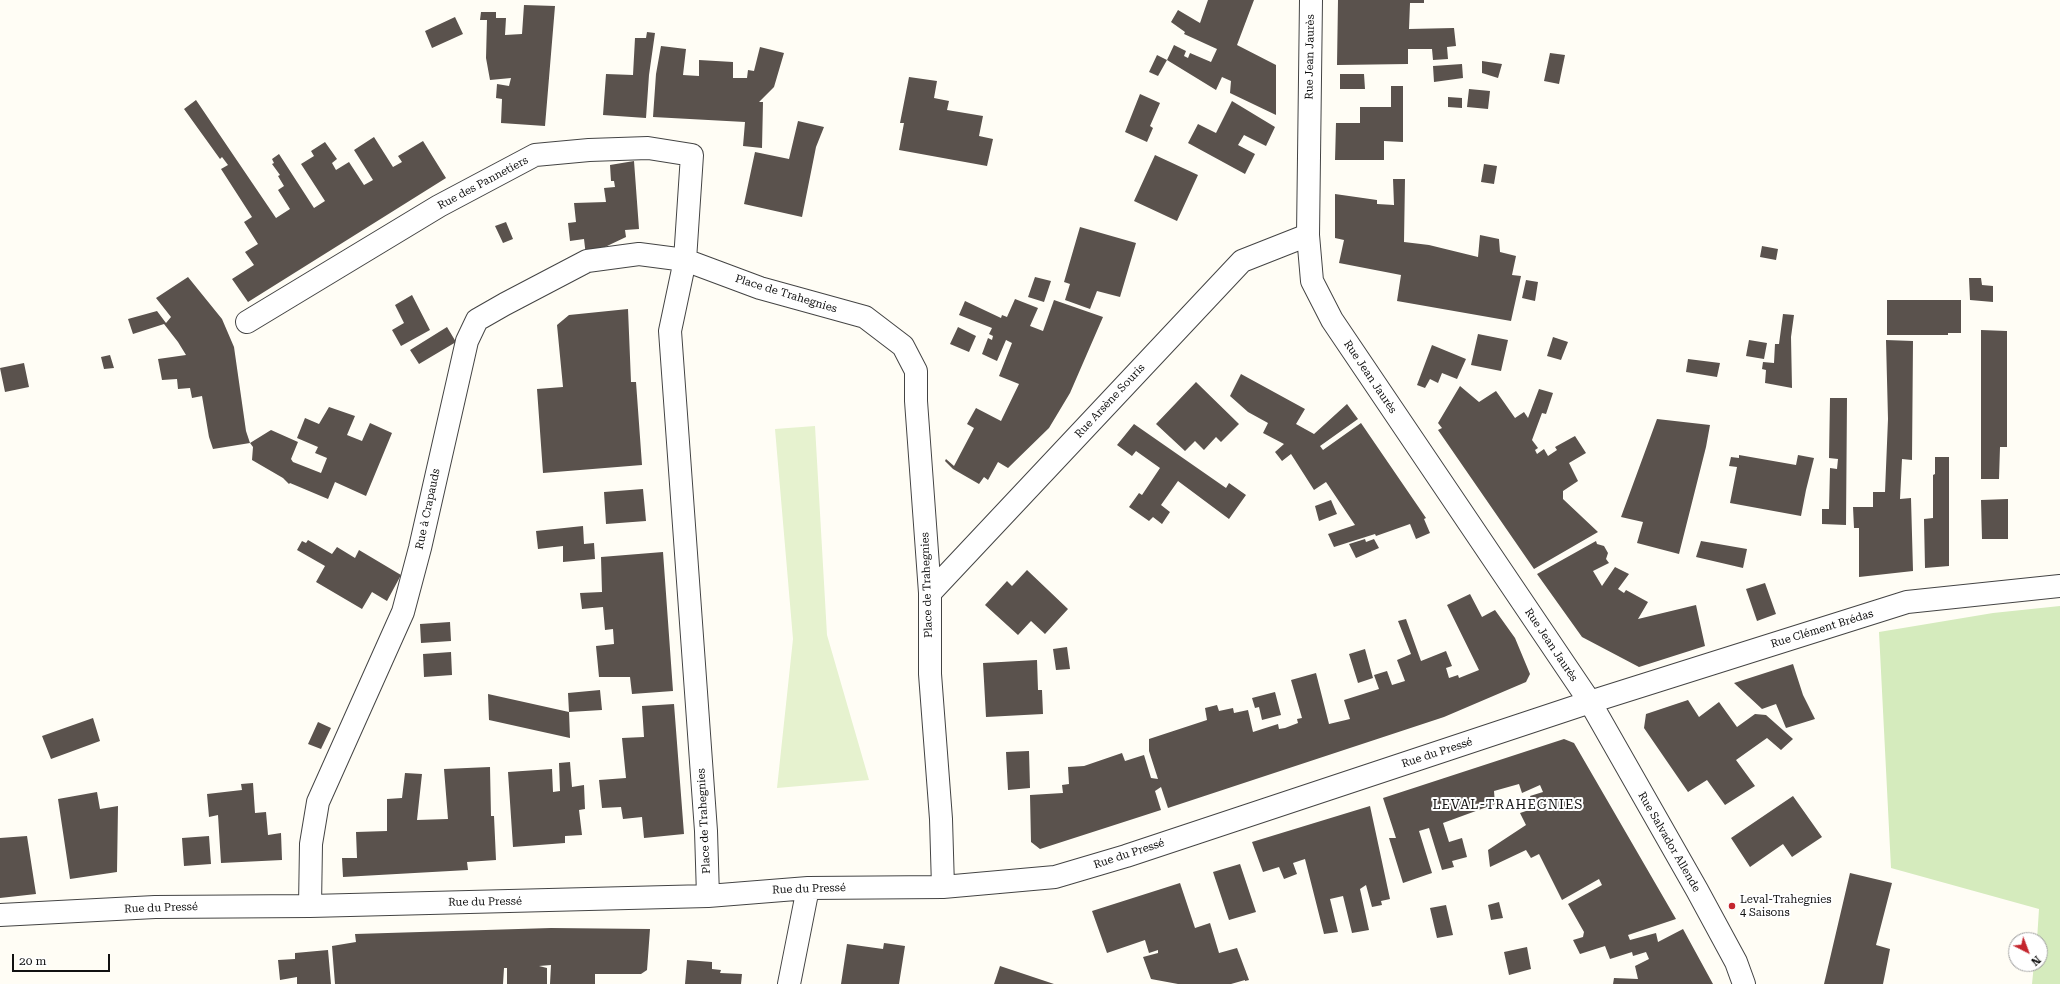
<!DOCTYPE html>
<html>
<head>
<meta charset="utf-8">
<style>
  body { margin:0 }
  #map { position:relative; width:2060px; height:984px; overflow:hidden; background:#fffdf5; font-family:"Roboto Serif",serif }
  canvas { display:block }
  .north { position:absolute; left:2008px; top:932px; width:40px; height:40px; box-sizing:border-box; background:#fff; border:1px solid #a0a0a0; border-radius:50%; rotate:138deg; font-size:11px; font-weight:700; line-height:16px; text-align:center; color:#111 }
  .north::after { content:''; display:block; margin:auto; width:14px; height:18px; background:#c4262e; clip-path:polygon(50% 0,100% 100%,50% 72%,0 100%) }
  .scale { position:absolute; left:12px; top:954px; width:98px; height:18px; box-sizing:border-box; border:2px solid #111; border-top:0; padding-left:5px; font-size:12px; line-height:14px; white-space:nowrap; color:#111; -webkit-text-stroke:3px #fff; paint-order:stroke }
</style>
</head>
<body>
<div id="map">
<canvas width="2060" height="984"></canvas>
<div class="north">N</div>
<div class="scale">20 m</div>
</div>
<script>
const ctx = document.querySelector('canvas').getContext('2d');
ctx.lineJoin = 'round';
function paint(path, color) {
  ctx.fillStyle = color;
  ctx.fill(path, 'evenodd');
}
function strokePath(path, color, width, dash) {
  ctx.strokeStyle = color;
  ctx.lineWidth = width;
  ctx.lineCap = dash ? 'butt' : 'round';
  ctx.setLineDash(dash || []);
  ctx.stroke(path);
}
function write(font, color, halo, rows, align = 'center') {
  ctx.font = font + ' "Roboto Serif",serif';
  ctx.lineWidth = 4;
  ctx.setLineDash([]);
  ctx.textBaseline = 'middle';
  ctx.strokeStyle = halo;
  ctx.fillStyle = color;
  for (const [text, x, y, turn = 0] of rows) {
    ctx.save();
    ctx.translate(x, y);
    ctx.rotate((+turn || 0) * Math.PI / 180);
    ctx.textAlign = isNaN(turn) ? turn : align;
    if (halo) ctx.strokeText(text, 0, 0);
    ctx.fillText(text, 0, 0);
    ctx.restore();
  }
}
paint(new Path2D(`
  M2060 606V984H2032L2034 964H2040V940H2037L2039 909 1891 868 1879 632 1993 613Z`), '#d5ebbd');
paint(new Path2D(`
  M815 426 827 635 869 780 777 788 793 639 775 429Z`), '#e6f2cf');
paint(new Path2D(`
  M1208 0H1254L1237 45 1276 65V115L1230 93 1231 81 1222 77 1216 90 1167 60 1174 45 1186 51 1184 56 1188 58 1190 53 1211 62 1217 49 1184 34 1185 32 1171 22 1178 10 1200 23Z
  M1338 0H1424V3H1410L1409 29 1454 28 1456 46 1447 47 1448 59 1433 60 1432 49H1408V64L1337 65Z
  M524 5 555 6 545 126 501 123 502 99 496 98 497 84 509 86 511 78 490 80 486 58 487 20H480L481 12H496V18H506L505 35 522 34Z
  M455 17 463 34 432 48 425 31Z
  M647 32 655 33 649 75 646 118 603 115 606 74 633 75 635 38H646Z
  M661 46 686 49 683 75 699 76V60L733 62V78H747L748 70 754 71 760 47 784 53 774 87 759 102H763L762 148 743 146 745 122 653 117 656 74Z
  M1550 53 1565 55 1559 84 1544 81Z
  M1157 55 1167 60 1158 76 1149 72Z
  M1482 61 1502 64 1498 78 1482 73Z
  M1462 64 1463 78 1434 82 1433 66Z
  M1340 74H1364L1365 89H1340Z
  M909 77 937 81 934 98 949 101 947 110 983 116 979 136 993 139 987 166 899 150 904 123H900Z
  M1391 86H1403V142L1384 141V160H1335L1336 123H1360V107H1391Z
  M1469 89 1490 91 1488 109 1467 107Z
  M1140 94 1160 103 1150 126 1153 128 1147 142 1125 132Z
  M1448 97 1462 98V108L1448 107Z
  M196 100 276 218 290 209 278 190 284 186 278 176 280 175 272 164 274 163 272 159 279 154 314 208 325 201 301 164 314 156 311 151 325 142 337 159 332 163 336 170 349 162 364 185 373 180 354 150 374 137 393 167 402 162 398 156 423 141 446 178 248 302 232 279 254 265 245 252 258 244 244 222 252 217 221 169 228 165 222 157 220 159 184 109Z
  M1232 101 1275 127 1266 146 1244 135 1238 145 1255 154 1245 174 1188 143 1198 124 1216 133Z
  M798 121 824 127 816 147 802 217 744 204 755 152 789 159Z
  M1155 155 1198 175 1177 221 1134 201Z
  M634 161 639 229 625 230 626 237 586 256 584 239 570 241 568 223 576 222 574 203 606 202 604 188 615 187 614 181H611L610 165Z
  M1484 164 1497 166 1494 184 1481 182Z
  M1393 179H1405L1404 242 1429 245 1478 257 1480 235 1499 239 1500 252 1516 256 1512 275 1521 276 1511 321 1397 301 1401 275 1339 263 1344 240 1335 238V194L1377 200V204L1394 205Z
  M506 222 513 239 503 243 495 226Z
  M1080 227 1136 243 1120 297 1097 291 1090 309 1065 300 1070 284 1064 282Z
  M1762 246 1778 249 1776 260 1760 257Z
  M188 277 222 319 234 347 246 431 250 443 271 430 298 442 291 459 293 462 321 473 327 458 315 453 318 447 297 438 305 418 319 424 329 407 355 416 347 435 362 441 370 423 392 433 366 496 335 482 328 499 290 483 289 484 283 478 252 460 253 447 250 443 213 449 209 437 202 396 192 398 190 388 178 389 177 379 162 380 158 359 186 355 178 342 164 324 133 334 128 319 157 311 166 323 171 317 156 298Z
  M1035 277 1051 281 1044 302 1028 297Z
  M1969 278H1981L1982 285 1993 286V302L1970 300Z
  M1526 280 1538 282 1535 301 1522 298Z
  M412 295 430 330 401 346 392 330 404 323 395 305Z
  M1015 299 1038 308 1030 326 1043 331 1054 300 1103 317 1070 393 1049 428 1008 468 998 462 988 480 984 477 979 484 953 469 945 461 946 459 954 466 974 428 967 424 976 408 1001 421 1019 384 999 376 1012 343 1006 340 997 361 982 354 988 338 992 340 993 336 989 334 992 328 959 315 965 301 1001 318 1002 315 1007 317Z
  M1887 300H1961V333H1948V335H1887Z
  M628 309 631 382H636L642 465 543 473 537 389 563 387 557 325 569 315Z
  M1783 314 1794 315 1791 337 1792 388 1765 383 1766 370 1762 369 1763 362 1774 363 1775 344H1779Z
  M447 327 456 342 419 364 410 350Z
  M958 327 976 336 969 352 950 344Z
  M1981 330 2007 331V447H2000L1999 479H1981Z
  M1478 334 1508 340 1501 371 1471 365Z
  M1553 337 1568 342 1561 360 1547 356Z
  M1749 340 1767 343 1764 359 1746 356Z
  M1886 340 1913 341 1912 460 1902 459 1900 499 1911 498 1913 571 1859 577V528H1854L1853 507H1873V492H1885L1888 419Z
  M1432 345 1466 359 1457 379 1442 373 1438 383 1430 379 1425 388 1417 385Z
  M110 355 114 368 104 369 101 357Z
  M1688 359 1720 363 1717 377 1686 372Z
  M24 363 29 387 5 392 0 368Z
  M1241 374 1305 409 1296 424 1314 434 1347 404 1358 419 1320 446 1323 450 1361 423 1426 518 1424 519 1430 533 1416 539 1410 524 1376 536 1375 534 1334 547 1328 534 1355 525 1326 482 1314 490 1291 454 1282 461 1275 452 1284 444 1263 433 1268 423 1248 412 1230 396Z
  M1196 382 1239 424 1221 442 1216 437 1204 450 1195 441 1185 451 1156 424Z
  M1460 386 1479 402 1496 391 1515 418 1524 412 1528 418 1539 389 1553 393 1546 414 1542 413 1532 440 1538 448 1535 450 1537 454 1544 449 1548 456 1557 450 1555 447 1575 436 1586 453 1569 463 1578 481 1563 491V499L1598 532 1534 569 1438 430 1442 428 1438 423Z
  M1830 398H1847L1846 525 1822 524V509H1829L1830 468 1837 469 1838 459 1829 458Z
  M1657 419 1710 425 1706 447 1679 554 1637 543 1643 522 1621 517Z
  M1134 424 1226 488 1229 483 1246 495 1229 519 1178 481 1161 505 1170 512 1162 524 1153 517 1149 521 1129 507 1139 493 1142 495 1160 468 1136 451 1132 456 1117 445Z
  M1739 455 1796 465 1798 455 1814 458 1806 490 1801 516 1730 503 1737 467 1729 466 1731 457 1739 458Z
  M1935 457H1949V566L1925 568 1924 519 1933 518V475L1935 474Z
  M643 489 646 521 606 524 604 492Z
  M2008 499V539H1982L1981 500Z
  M1331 500 1337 514 1319 521 1315 506Z
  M583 526 584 544 594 543 595 559 563 562V546L538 549 536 531Z
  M1365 539 1366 542 1374 539 1379 548 1356 558 1349 544Z
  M308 540 332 554 337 547 355 558 359 550 401 575 387 601 372 592 362 609 316 582 325 566 297 550 302 541 306 543Z
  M1596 541 1597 544 1604 546 1608 553 1606 559 1609 563 1593 571 1602 586 1615 567 1629 574 1618 589 1624 593 1626 590 1648 602 1638 619 1696 605 1705 646 1639 667 1582 637 1537 574Z
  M1701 541 1747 549 1743 568 1696 557Z
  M663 552 673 691 632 694 630 677H599L596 646 614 644 613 629 605 630 603 607 582 609 580 593 602 592 601 557Z
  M1027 570 1068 609 1045 634 1031 621 1018 635 985 605 1007 581 1012 586Z
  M1765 583 1776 614 1757 621 1746 589Z
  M1470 594 1482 617 1495 610 1515 638 1530 674 1526 682 1444 717 1168 808 1161 787 1155 791 1161 810 1040 849 1031 842 1030 795 1063 793 1062 785 1069 784 1068 767 1084 766 1122 753 1125 761 1144 755 1151 778 1158 779 1149 751V739L1207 720 1205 708 1217 705 1219 711 1233 708 1234 713 1248 710 1253 732 1278 724 1279 729 1285 728 1298 723 1297 719 1302 718 1291 680 1316 673 1329 724 1350 719 1344 700 1379 689 1374 675 1387 671 1392 685 1405 681 1397 660 1411 654 1398 621 1406 619 1421 661 1446 651 1452 666 1446 668 1449 678 1458 675 1459 678 1479 670 1447 605Z
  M450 622 451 641 421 643 420 624Z
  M1067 647 1070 669 1056 670 1053 649Z
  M1365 649 1373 678 1358 683 1349 654Z
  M451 652 452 675 424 677 423 654Z
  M1037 660 1038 690H1042L1043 714 986 717 983 663Z
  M1793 664 1803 695 1815 719 1786 728 1776 704 1762 709 1734 683Z
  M600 690 602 710 569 712 568 693Z
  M1275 692 1281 715 1262 720 1259 707 1255 708 1252 698Z
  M488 694 569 712 570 738 489 720Z
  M1688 700 1699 717 1719 702 1737 727 1755 714 1766 715 1793 739 1781 750 1767 738 1736 760 1755 786 1725 805 1707 780 1688 792 1644 728 1646 714Z
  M674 704 684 834 644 838 642 817 623 819 621 807 602 808 599 780 626 778 622 738 644 737 642 706Z
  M93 718 100 741 51 759 42 736Z
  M318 722 331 728 321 749 308 744Z
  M1564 739 1574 743 1676 919 1628 935 1630 940 1656 933 1658 942 1683 929 1713 984H1613L1614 978 1638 979 1635 966 1649 959 1646 952 1633 956 1632 952 1610 959 1605 946 1580 954 1573 940 1583 937 1584 932 1568 904 1602 885 1599 879 1562 900 1539 854 1531 858 1526 850 1490 867 1488 850 1526 825 1520 813 1535 808 1530 796 1543 792 1540 785 1522 793 1519 784 1494 791 1495 804 1443 823 1449 842 1462 838 1467 857 1452 861 1454 867 1442 870 1429 828 1419 831 1432 873 1403 883 1389 838H1396L1383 798Z
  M1029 751 1030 788 1008 790 1006 752Z
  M570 762 572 787 584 785 585 809 579 810 582 835 565 836V843L513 847 508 772 552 769 553 792 560 791 559 763Z
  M490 767 491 816H494L496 860 467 862 468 870 343 877 342 858H357L356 832 387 831V799L402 798 405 773 422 774 417 820 448 819 444 769Z
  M253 783 255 813 266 812 268 835 281 833 282 860 221 863 218 815 209 817 207 794 242 790 241 784Z
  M97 792 100 809 118 806 117 872 70 879 58 799Z
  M1793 796 1822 837 1792 857 1783 844 1750 867 1731 838Z
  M1370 806 1390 899 1381 901 1382 905 1372 907 1366 885 1360 889 1369 930 1352 933 1343 896 1330 899 1338 932 1324 934 1305 859 1293 863 1297 874 1284 879 1279 867 1263 872 1252 842Z
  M27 836 36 894 0 898V838Z
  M209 836 211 864 184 866 182 838Z
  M1240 864 1256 912 1229 920 1213 872Z
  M1850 873 1892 883 1876 945 1890 949 1883 984H1824Z
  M1180 883 1195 928 1210 923 1219 953 1237 948 1249 980 1245 981V980L1231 984H1178L1151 979 1143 957 1158 953V950L1149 953 1145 940 1107 953 1092 911Z
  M1499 902 1503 918 1491 920 1488 905Z
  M1446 905 1453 935 1437 938 1430 908Z
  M551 928 650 929 647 970 641 974H595V984H550L551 965 539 966 547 968V984H507V968H504L503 984H335L332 946 356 942 355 934Z
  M884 943 905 946 899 984H841L847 944 883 949Z
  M1527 947 1531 969 1509 975 1504 952Z
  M328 950 331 984H297V977L280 980 278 960 295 959V953Z
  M687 960 712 962V969L721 970 720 973 742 974 741 984H685Z
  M1000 966 1054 984H994Z`), '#5a524d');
const minor = new Path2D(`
  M1311 0 1308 235 1312 281 1332 320 1590 702 1697 890 1736 962 1744 984
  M247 322 439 206 535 155 589 150 648 148 692 155 685 260 670 331 706 831 708 896
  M930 593 1242 261 1308 235
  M310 906 311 844 318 802 403 612 420 548 467 341 477 320 505 304 587 261 639 254 685 260 760 288 865 317 903 346 916 371V401L930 593V674L941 819 943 887
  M0 915 155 907 310 906 708 896 808 888 943 887 1055 877 1126 856 1590 702 1907 602 2060 586
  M789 984 808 888`);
strokePath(minor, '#444', 24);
strokePath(minor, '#fff', 22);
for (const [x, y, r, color] of [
  [1732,906,4,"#c4262e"]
]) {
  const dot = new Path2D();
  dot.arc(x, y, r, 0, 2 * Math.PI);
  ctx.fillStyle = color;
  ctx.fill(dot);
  strokePath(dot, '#fff', 1.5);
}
write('11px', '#111', '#fff', [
  ["Rue Jean Jaurès",1310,57,-89],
  ["Rue des Pannetiers",483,183,-28],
  ["Place de Trahegnies",786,294,17],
  ["Rue Jean Jaurès",1370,377,56],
  ["Rue Arsène Souris",1110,401,-47],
  ["Rue à Crapauds",428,509,-78],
  ["Place de Trahegnies",927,585,-92],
  ["Rue Clément Brédas",1822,629,-17],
  ["Rue Jean Jaurès",1551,645,56],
  ["Rue du Pressé",1437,753,-18],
  ["Place de Trahegnies",704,821,-93],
  ["Rue Salvador Allende",1669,842,60],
  ["Rue du Pressé",1129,854,-18],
  ["Rue du Pressé",809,889,-2],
  ["Rue du Pressé",485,902,-1],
  ["Rue du Pressé",161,908,-2]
]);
write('11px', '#111', '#fff', [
  ["Leval-Trahegnies",1740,900],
  ["4 Saisons",1740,913]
], 'left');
ctx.letterSpacing = '1px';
write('13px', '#111', '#fff', [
  ["LEVAL-TRAHEGNIES",1508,805]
]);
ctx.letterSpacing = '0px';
</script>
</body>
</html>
